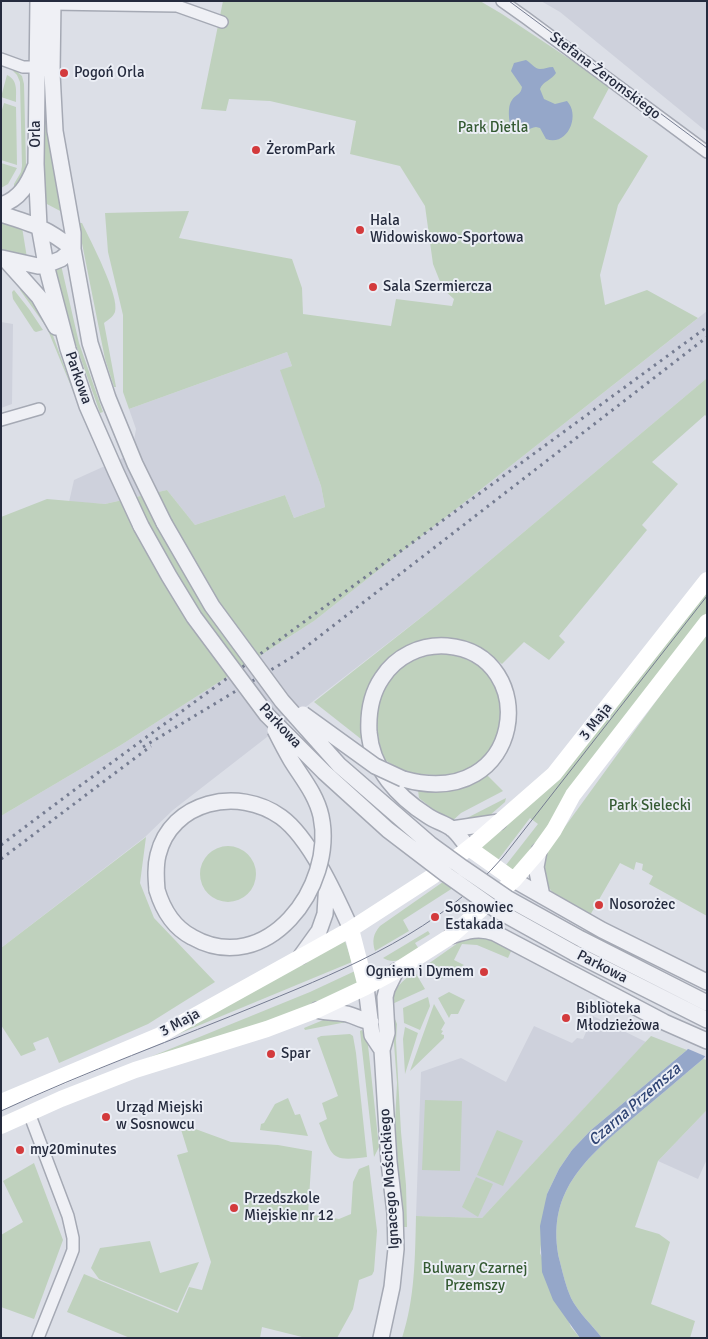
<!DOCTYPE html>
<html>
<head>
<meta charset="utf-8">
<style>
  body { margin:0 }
  #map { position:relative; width:708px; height:1339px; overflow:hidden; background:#dcdfe7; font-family:Signika,sans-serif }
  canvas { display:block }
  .frame { position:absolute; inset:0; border:2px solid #252b3e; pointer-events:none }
</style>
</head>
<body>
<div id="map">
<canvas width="708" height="1339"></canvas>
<div class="frame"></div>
</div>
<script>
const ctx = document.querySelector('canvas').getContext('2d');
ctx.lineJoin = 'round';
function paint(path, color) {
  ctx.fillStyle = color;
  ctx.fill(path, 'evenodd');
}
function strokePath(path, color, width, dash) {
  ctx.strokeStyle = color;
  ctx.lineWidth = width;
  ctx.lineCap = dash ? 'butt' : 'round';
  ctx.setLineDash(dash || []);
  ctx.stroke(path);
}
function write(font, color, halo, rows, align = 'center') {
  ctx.font = font + ' Signika,sans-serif';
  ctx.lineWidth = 4;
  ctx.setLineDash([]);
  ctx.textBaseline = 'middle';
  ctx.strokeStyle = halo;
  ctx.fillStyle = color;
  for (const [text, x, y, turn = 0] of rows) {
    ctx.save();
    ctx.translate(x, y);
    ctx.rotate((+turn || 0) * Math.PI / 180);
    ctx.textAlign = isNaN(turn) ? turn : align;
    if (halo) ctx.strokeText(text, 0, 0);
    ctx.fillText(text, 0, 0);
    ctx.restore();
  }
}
paint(new Path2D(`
  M541 1H707V132L560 12Z
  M707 311V378L437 605 173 810 145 837 1 948V816L121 745 314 621Z
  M1 322 13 324 12 404 1 408Z
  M287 352 292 366 281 370 321 486 325 507 294 518 285 495 195 525 167 490 105 504 69 502 74 480 127 456 133 446 136 429 129 409Z
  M593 1016 646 1042 482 1218 416 1216 421 1072 461 1058 506 1082 534 1026 572 1043 577 1038 583 1039Z
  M707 1110V1159L698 1179 658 1161Z`), '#ced1dc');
paint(new Path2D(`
  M223 1H480L502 14 610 86 593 118 648 156 618 205 600 275 605 305 647 290 698 318 314 621 121 745 1 816V517L47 499 105 504 167 490 195 525 285 495 294 518 325 507 321 486 280 370 292 366 287 352 129 409 123 392V315L108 252 105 213 189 211 179 238 292 259 302 288 303 314 391 326 396 299 452 306 454 299 443 289 433 264 425 206 400 166 350 154 356 121 270 101 229 99 226 111 201 109Z
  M14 69 22 76 24 84 26 165 23 179 14 189V184L21 172 22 166 20 82 17 75 13 71Z
  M7 75C18 80 16 91 16 102L1 97Z
  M42 95 46 96 64 213 45 203Z
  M4 103 16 107 17 165 1 160V113Z
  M1 163 17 168 8 184 1 188Z
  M1 220 22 227 27 258 1 250Z
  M78 223H82C90 240 120 296 115 312 113 317 108 320 104 323L116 387H114L105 359Z
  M61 265 79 343 103 412 100 413 63 308 54 269Z
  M23 285 51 330 75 396 47 328 20 290Z
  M14 290 29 309 43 330 36 332 34 331 13 299 12 292Z
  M707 378V417L705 415 652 462 678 484 642 525 647 530 559 636 565 642 549 660 524 642 502 664C491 655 480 646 466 642 423 629 376 654 364 698 360 711 361 725 361 739L314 702 437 605Z
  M707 592V612L570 788 549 828 514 871 506 865 538 824 530 818 498 860 480 847Z
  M707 631V916L649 884 653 876 642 870 643 864 636 862 634 870 620 863 589 917C573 907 546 895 543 874 542 867 546 858 548 850Z
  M439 654C455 655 470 658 482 669 510 694 505 743 476 765 465 773 449 776 436 775 416 775 401 771 385 760 366 710 381 661 439 654Z
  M487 775 503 791 461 813 450 823 419 798 418 790C442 795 466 789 487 775Z
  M506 798 505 802 489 816 461 824 465 819Z
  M146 837 140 883 154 918 215 982 148 1024 59 1063 48 1037 33 1043 36 1050 21 1056 1 1025V948Z
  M200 874a28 28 0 1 1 56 0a28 28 0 1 1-56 0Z
  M460 870 470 877 403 920 409 931 375 951C372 941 373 934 380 926Z
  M428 931 430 934 415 943 419 949C407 956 396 966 383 958Z
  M483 935 512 949 508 958 477 945 462 944 454 960 464 965 438 981 428 964 465 938Z
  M345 941 352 962 142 1049Z
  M355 971 359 984 270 1022 138 1062 310 992Z
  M415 972 425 989 390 1005C392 989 403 980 415 972Z
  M449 992 465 1000 458 1014H451L449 1018 438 998Z
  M428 997 430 1006 420 1030 404 1023 403 1008Z
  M434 1004 445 1023 441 1030 443 1031 441 1034 444 1035V1038L410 1071Z
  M328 1018 352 1021 305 1030 304 1028Z
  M392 1018 395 1019 397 1024 396 1041 401 1132 406 1185 407 1227H404L397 1157 395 1122 397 1083Z
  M405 1027 418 1033 405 1074 403 1039Z
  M362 1030 368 1045 379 1147 374 1157 360 1031Z
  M350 1034 353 1036 356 1053 367 1157C329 1162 333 1157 319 1123L327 1119 322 1103 338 1096 317 1038 321 1036Z
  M651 1036 687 1050 591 1130 572 1150 559 1169 547 1194 540 1253 571 1327 580 1338H402C415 1298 415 1258 416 1216L482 1218Z
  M703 1059 707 1060V1110L658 1161 635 1227 659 1234 670 1242 651 1304 695 1321 690 1338H602C592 1325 578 1312 571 1298 566 1287 563 1274 560 1262 544 1193 586 1158 633 1118 656 1099 679 1079 703 1059Z
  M288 1098 295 1115 300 1114 308 1136 260 1130 261 1124 264 1123 275 1104Z
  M425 1100 462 1101 460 1171 422 1170Z
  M179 1123 231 1142 278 1145 312 1151 308 1214 339 1219 351 1214 353 1182 359 1169 369 1165 377 1231 374 1271 372 1275 359 1280 353 1309 337 1338H306L262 1327 260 1338H130L67 1312 84 1274 178 1313 189 1287 202 1290 211 1262 177 1155 188 1152Z
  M497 1130 523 1141 503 1186 477 1175Z
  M34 1163 63 1240 34 1319 1 1307V1235L23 1222 3 1181Z
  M476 1177 493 1184 478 1217 462 1207Z
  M150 1241 160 1273 199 1262 177 1311 99 1279 91 1268 100 1248Z`), '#bfd1bd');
paint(new Path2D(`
  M526 60C530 62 535 69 540 69 545 69 548 67 553 67L556 73C552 80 543 81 540 89L544 99 555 104 567 101C581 116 567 147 546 139L540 128 536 127C526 129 521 136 511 129 509 121 507 106 512 100 516 94 521 95 522 87L511 71 514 63Z
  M707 1025V1054L703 1059C679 1079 656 1099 633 1118 586 1158 544 1193 560 1262 563 1274 566 1287 571 1298 578 1312 592 1325 602 1338H580L553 1300 542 1272 540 1226 547 1194 559 1169 572 1150 591 1130 687 1050Z`), '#95a7c9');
paint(new Path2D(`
  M707 1023V1057L686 1048Z`), '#dcdfe7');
const minor = new Path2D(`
  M502 1 526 18 707 152
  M52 4 177 6 222 22
  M1 59 23 67H36
  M1 420 39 409
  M29 1113 68 1216 73 1238V1250L68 1263 38 1338`);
const tertiary = new Path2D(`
  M38 1 36 164 39 226 46 265 68 349 87 406 116 472 141 526
  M53 1 52 73 55 131 73 233V249L90 343 108 398 135 464 164 523
  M1 205C20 199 28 184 35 167
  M1 214C33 224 47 228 73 249
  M2 258 38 266 46 265 61 259 73 249
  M5 259 39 297 56 327
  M403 779C526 813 542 654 447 646 421 644 396 656 382 678 371 694 368 712 369 732 372 769 398 797 428 816 435 821 444 823 451 828 458 833 463 842 469 848
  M452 829 499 822
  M539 851 536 867 542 896
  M514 880 602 930 707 982
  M157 890C156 878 155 867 158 855 171 801 238 786 281 817 310 838 336 896 351 929
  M451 936C467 931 479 927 495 933L664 1022 707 1041
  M581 939 707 1003
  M574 953 707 1020
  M301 956 319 931 325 914 327 881
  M366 987 372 1035 382 1050
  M317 1010C328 1013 337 1012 347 1014 355 1016 361 1020 371 1022
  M381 1338 392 1287 396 1249 395 1213 389 1162 382 1050 387 1033 385 997 387 989 396 971`);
strokePath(minor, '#a5a9b4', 14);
strokePath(tertiary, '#a5a9b4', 18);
strokePath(minor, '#eff0f5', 11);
strokePath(tertiary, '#eff0f5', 15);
strokePath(new Path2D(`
  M469 848 514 880
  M351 929 366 987
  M1 1102 160 1035 351 929 433 876 475 843 554 774 707 580
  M1 1126 61 1099 135 1070 267 1029 317 1010 366 987 396 971 451 936 514 880 539 851 554 830 573 795 707 622`), '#fff', 16);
strokePath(new Path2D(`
  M509 1 707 148
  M1 1111C87 1071 176 1039 263 1003 351 967 440 930 503 857L707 596`), '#757c91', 1);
strokePath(new Path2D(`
  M143 747 294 656 707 337
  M1 845 77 788 707 327
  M1 859 151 746`), '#757c91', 3, [2.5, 5]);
const tertiaryBridge = new Path2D(`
  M164 523 212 606 282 701 339 765 430 844 463 868 507 898 581 939
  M141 526 169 576 194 617 267 715 324 772 388 830 447 875 495 909 574 953
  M303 714 375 766 403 779
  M157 890C163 910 173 927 192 937 266 979 336 887 321 816 316 794 302 778 291 760 285 750 280 740 275 730`);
strokePath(tertiaryBridge, '#a5a9b4', 18, []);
strokePath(tertiaryBridge, '#eff0f5', 15);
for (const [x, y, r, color] of [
  [64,73,5,"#d33a3c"],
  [256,150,5,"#d33a3c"],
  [360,230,5,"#d33a3c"],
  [373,287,5,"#d33a3c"],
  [599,905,5,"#d33a3c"],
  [435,917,5,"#d33a3c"],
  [484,972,5,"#d33a3c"],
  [566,1018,5,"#d33a3c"],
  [271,1054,5,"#d33a3c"],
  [106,1117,5,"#d33a3c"],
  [20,1150,5,"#d33a3c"],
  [234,1208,5,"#d33a3c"]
]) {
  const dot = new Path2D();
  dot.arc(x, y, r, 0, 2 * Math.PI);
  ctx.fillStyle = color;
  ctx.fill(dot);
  strokePath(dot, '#ebeef5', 2);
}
write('15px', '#252b3e', '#ebeef5', [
  ["Pogoń Orla",74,73],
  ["ŻeromPark",266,150],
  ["Hala",370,221],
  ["Widowiskowo-Sportowa",370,238],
  ["Sala Szermiercza",383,287],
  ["Nosorożec",609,905],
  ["Sosnowiec",445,908],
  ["Estakada",445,925],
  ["Ogniem i Dymem",474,972,"right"],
  ["Biblioteka",576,1009],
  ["Młodzieżowa",576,1026],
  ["Spar",281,1054],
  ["Urząd Miejski",116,1108],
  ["w Sosnowcu",116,1125],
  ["my20minutes",30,1150],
  ["Przedszkole",244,1199],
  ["Miejskie nr 12",244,1216]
], 'left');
write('15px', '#252b3e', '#ebeef5', [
  ["Stefana Żeromskiego",605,76,37],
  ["Orla",36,134,-90],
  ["Parkowa",78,378,71],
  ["3 Maja",596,722,-52],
  ["Parkowa",280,726,47],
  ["Parkowa",602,967,27],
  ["3 Maja",180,1023,-28],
  ["Ignacego Mościckiego",390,1179,-94]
]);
write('15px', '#345a32', '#ebeef5', [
  ["Park Dietla",493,128],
  ["Park Sielecki",650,806],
  ["Bulwary Czarnej",475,1269],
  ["Przemszy",475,1286]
]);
write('italic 16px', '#2e4373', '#ebeef5', [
  ["Czarna Przemsza",635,1105,-41]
]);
</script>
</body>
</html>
